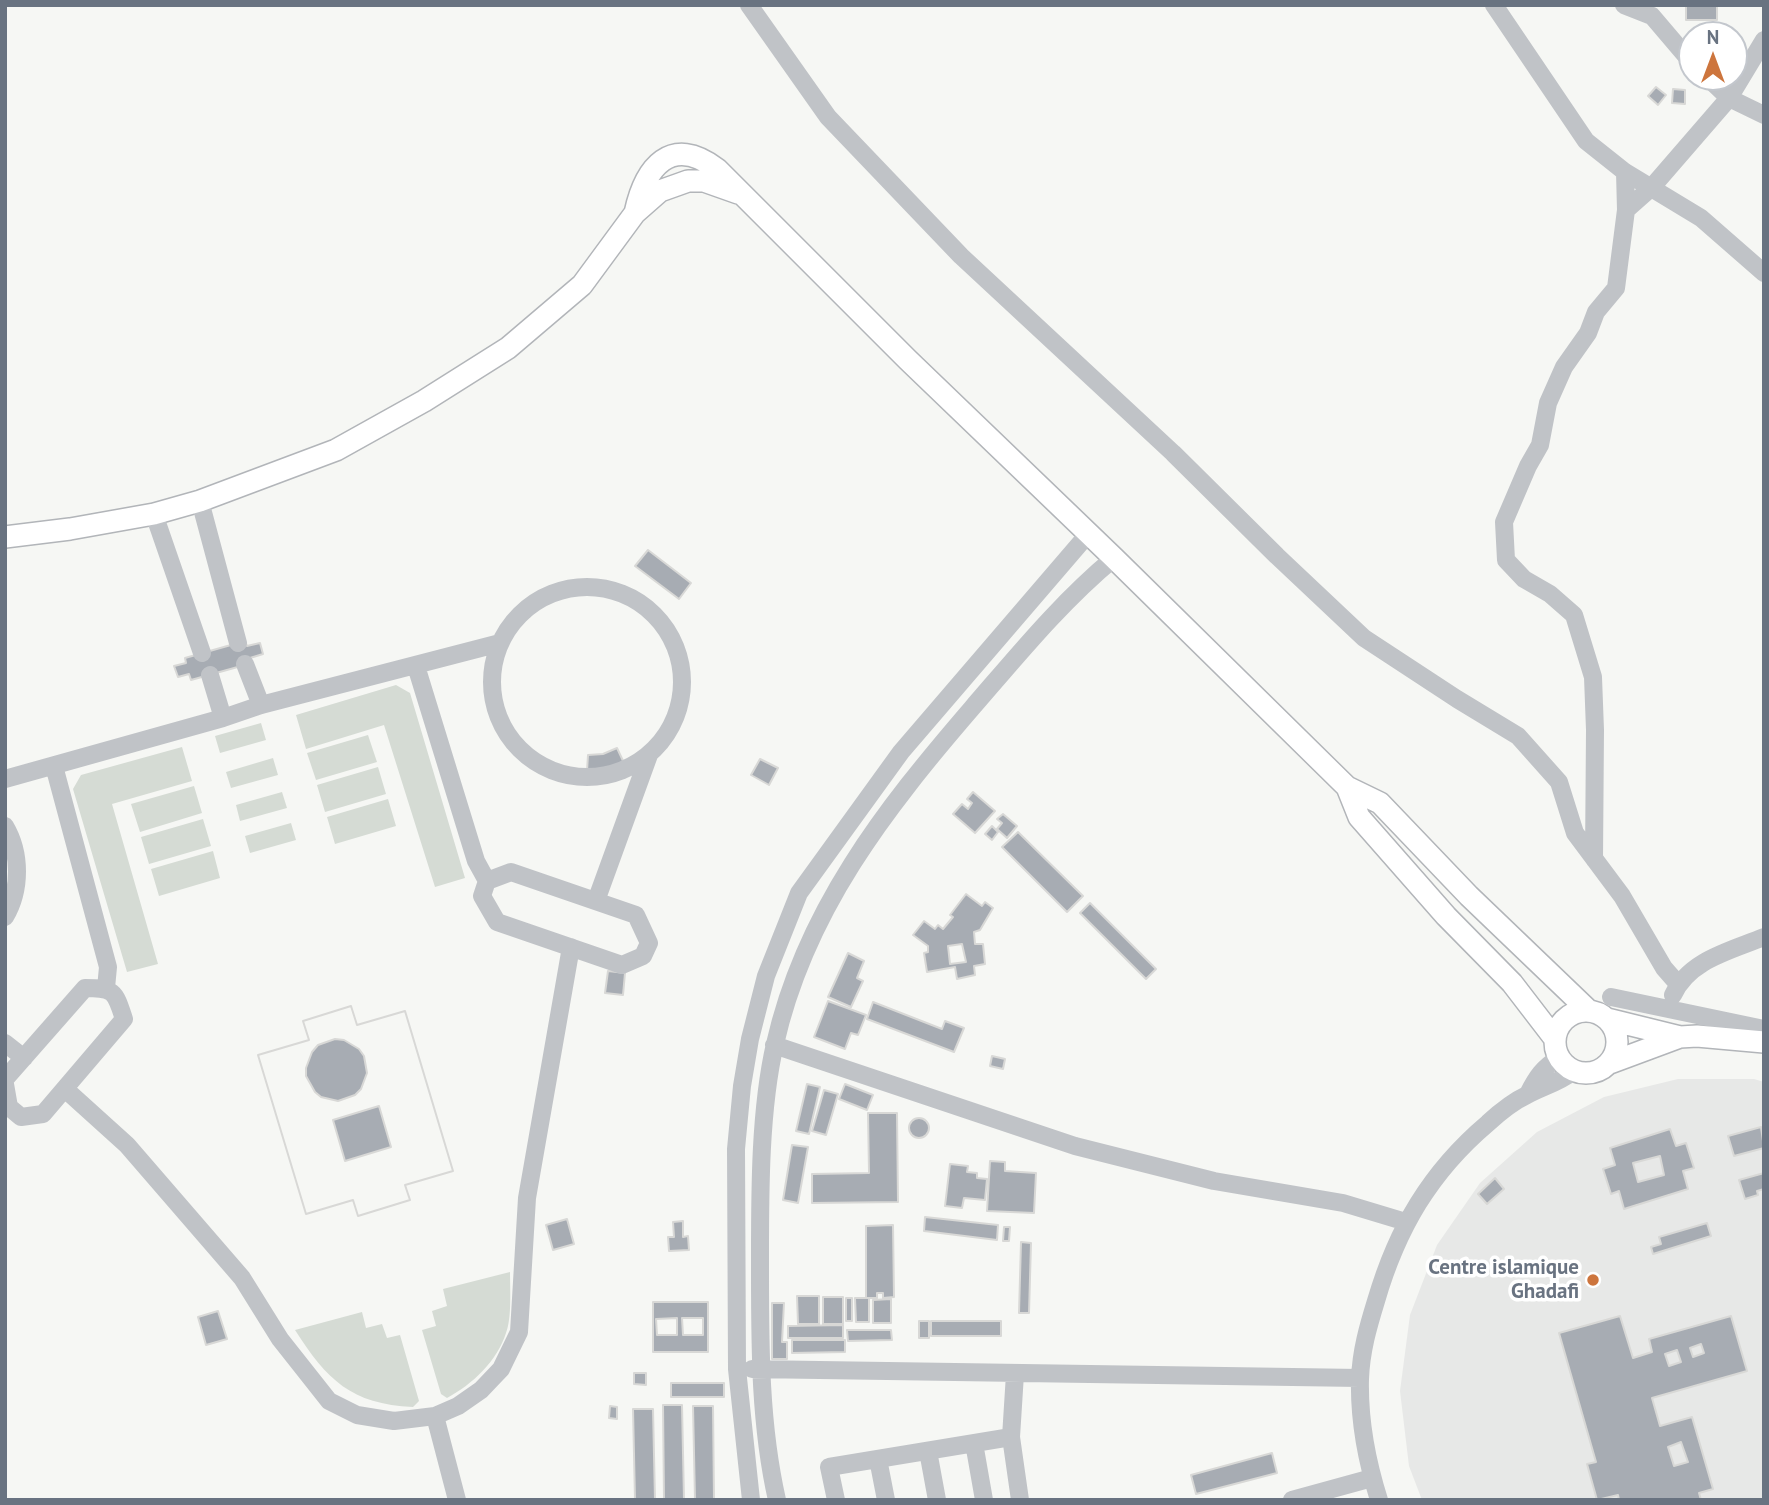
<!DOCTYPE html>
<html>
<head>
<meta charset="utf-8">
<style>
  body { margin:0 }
  #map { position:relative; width:1769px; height:1505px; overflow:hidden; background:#f6f7f4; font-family:"PT Sans",sans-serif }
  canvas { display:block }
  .frame { position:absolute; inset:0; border:7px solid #697381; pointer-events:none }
  .north { position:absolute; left:1678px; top:21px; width:70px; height:70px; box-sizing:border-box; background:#fff; border:2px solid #c3c7cd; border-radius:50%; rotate:0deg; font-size:19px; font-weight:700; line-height:28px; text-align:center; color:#697381 }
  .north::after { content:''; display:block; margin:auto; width:24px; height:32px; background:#cd753d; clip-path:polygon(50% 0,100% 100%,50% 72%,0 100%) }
</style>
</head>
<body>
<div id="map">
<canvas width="1769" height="1505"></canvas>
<div class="frame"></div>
<div class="north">N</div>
</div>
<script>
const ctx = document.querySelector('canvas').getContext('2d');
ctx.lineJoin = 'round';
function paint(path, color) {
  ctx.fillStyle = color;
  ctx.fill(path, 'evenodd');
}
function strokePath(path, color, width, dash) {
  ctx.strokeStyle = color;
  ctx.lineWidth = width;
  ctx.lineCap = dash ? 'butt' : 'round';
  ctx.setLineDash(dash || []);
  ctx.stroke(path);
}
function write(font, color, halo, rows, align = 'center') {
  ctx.font = font + ' "PT Sans",sans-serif';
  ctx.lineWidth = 7;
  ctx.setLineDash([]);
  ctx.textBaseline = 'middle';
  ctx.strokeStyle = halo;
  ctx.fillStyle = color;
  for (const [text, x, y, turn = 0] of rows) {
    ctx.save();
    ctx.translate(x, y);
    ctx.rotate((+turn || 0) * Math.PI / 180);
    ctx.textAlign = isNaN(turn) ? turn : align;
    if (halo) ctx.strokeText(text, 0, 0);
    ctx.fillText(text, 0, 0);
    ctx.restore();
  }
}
paint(new Path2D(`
  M1678 1079H1754L1764 1082V1500H1422L1409 1466 1400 1391 1410 1315 1437 1245 1480 1183 1537 1132 1604 1097Z`), '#e7e8e7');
paint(new Path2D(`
  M396 685 410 693 465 878 435 887 384 725 306 749 296 715Z
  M261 723 266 740 220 753 215 736Z
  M368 735 377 762 316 780 307 753Z
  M182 747 192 781 112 804 158 964 127 972 73 789 81 775Z
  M273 758 278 775 231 788 226 772Z
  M378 767 386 794 325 812 317 785Z
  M194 786 202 813 140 832 131 804Z
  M282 792 287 808 240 821 236 805Z
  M388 799 396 826 335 844 327 817Z
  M203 819 211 846 149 864 141 837Z
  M291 823 296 840 250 853 245 836Z
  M213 851 220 878 159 896 151 869Z
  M510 1272C510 1289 512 1318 506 1333 497 1361 473 1384 447 1398L441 1394 422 1330 436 1326 432 1311 447 1306 443 1289Z
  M362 1312 366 1328 382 1324 387 1338 400 1335 419 1401 413 1407C351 1404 327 1380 295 1330Z`), '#d5dbd4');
const building = new Path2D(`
  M1686 5H1717V20H1686Z
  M1656 87 1666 95 1658 105 1648 96Z
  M1673 89 1685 90V104L1672 103Z
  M648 550 691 583 679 599 635 566Z
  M245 641 247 646 260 643 263 654 250 658 252 663 191 680 189 674 178 677 174 666 186 663 185 658Z
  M617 748 624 763 607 769 587 771 588 755 603 754Z
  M760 759 778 768 769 785 751 775Z
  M973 792 995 811 975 833 953 814 962 804 968 809 972 803 967 799Z
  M1003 814 1017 826 1007 838 997 829 1002 823 997 819Z
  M992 826 998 832 992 840 985 834Z
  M1018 832 1083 896 1067 912 1002 847Z
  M966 894 982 906 985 902 993 908 980 930 974 932 975 944H983L985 964 974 966 975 975 957 979 955 967 927 972 924 953 928 952V946L913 935 924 921 935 929 938 925 943 929 953 917 950 915ZM962 944 966 962 950 964 948 946Z
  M1090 903 1156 969 1146 979 1080 913Z
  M848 953 864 961 857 978 863 981 851 1007 828 997Z
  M608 971 625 973 623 995 605 993Z
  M828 1001 866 1015 858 1035 851 1033 845 1049 814 1037Z
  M873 1002 942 1029 945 1021 964 1028 954 1052 867 1019Z
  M351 1006 357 1025 405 1011 453 1171 405 1185 410 1200 358 1216 353 1200 306 1214 258 1055 309 1040 303 1021ZM335 1039 344 1040 359 1049 364 1056 367 1073 361 1089 355 1095 338 1101 321 1097 315 1092 306 1076V1068L312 1052 318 1045Z
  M351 1006 357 1025 405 1011 453 1171 405 1185 410 1200 358 1216 353 1200 306 1214 258 1055 309 1040 303 1021ZM379 1106 391 1147 345 1161 333 1120Z
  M992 1056 1005 1059 1003 1069 990 1066Z
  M807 1084 820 1087 809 1134 796 1131Z
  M845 1084 873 1095 867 1110 839 1099Z
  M824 1090 838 1094 826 1135 812 1131Z
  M868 1113H897L898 1202 812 1203V1174L869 1173Z
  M909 1128a10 10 0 1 1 20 0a10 10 0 1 1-20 0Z
  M1761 1127 1764 1148 1734 1156 1728 1136Z
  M1670 1129 1676 1146 1686 1143 1694 1168 1683 1171 1688 1189 1624 1209 1619 1191 1611 1194 1603 1169 1615 1165 1610 1148ZM1660 1156 1664 1175 1638 1182 1633 1163Z
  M792 1145 808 1147 798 1203 783 1200Z
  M990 1161 1005 1162V1171L1036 1173 1034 1213 987 1211Z
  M950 1164 968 1166 967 1172 977 1173V1178L987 1179 985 1200 964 1198 962 1208 945 1206Z
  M1764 1173V1189L1757 1191 1758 1195 1745 1199 1739 1180Z
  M1495 1178 1504 1189 1487 1204 1478 1194Z
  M925 1217 998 1225 997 1240 924 1231Z
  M567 1219 574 1244 553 1250 546 1225Z
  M683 1221V1237L688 1236 689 1250 669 1251 668 1237H674L673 1222Z
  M1707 1223 1711 1236 1653 1254 1651 1247 1661 1244 1659 1237Z
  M893 1225 894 1297 883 1298V1293H877V1298H866V1226Z
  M1004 1227H1010L1009 1241H1003Z
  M1021 1242 1031 1243 1029 1313H1019Z
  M797 1296H819V1324H798Z
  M823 1297H843V1324H823Z
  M846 1298H852V1321H846Z
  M855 1298H869V1322H856Z
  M891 1299V1323H873V1300Z
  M653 1302H708V1352H653ZM677 1318V1335H657L656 1319ZM682 1318H703V1335H683Z
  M772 1303H784L782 1342H787V1359H772Z
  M218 1311 227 1339 206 1345 198 1317Z
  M1620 1316 1633 1358 1652 1352 1649 1339 1731 1316 1747 1371 1652 1398 1660 1426 1692 1417 1713 1489 1699 1493 1701 1500H1619L1618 1495 1597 1500 1587 1464 1596 1462 1559 1333ZM1701 1344 1704 1353 1693 1357 1690 1348ZM1677 1350 1681 1362 1669 1366 1665 1354ZM1681 1442 1688 1462 1674 1466 1668 1447Z
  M919 1321H929V1338H919Z
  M931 1321H1001V1336H931Z
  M843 1325V1338H788V1326Z
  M847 1330H891L892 1340 848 1341Z
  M792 1340H845V1352L792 1353Z
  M634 1373H646V1385L634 1384Z
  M671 1383H724V1397H671Z
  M663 1405H682L684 1500H664Z
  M610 1406 617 1407V1419L609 1418Z
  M693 1406H713L714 1500H695Z
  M633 1409H653L655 1500H635Z
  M1272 1453 1277 1473 1196 1494 1191 1475Z`);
paint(building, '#a7acb3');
strokePath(building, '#d8d8d6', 2);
const major = new Path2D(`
  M635 213C645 167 671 134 717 169L908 360 1114 558 1347 787 1380 803 1469 896 1589 1011
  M5 537 70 529 154 514 200 501 336 450 424 401 508 348 582 285 635 213 660 191 688 181H704L738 193
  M1347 787 1359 817 1446 916 1512 983 1555 1039
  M1555 1042a31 31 0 1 1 62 0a31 31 0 1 1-62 0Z
  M1607 1019 1680 1037 1697 1036 1764 1042
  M1610 1063 1680 1037`);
strokePath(major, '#b2b5b9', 24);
strokePath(new Path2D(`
  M749 5 828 117 961 256 1173 453 1277 556 1364 638 1457 699 1518 736 1559 782 1575 833 1622 896 1664 968 1678 984
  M1494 5 1586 141 1625 172 1701 218 1764 273
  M1624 5 1652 16 1692 63
  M1707 77 1729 98 1764 115
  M1626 210 1652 187 1729 98 1764 40
  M200 501 238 643
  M154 514 202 653
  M492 682a95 95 0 1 1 190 0a95 95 0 1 1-190 0Z
  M245 664 261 705
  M416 666 476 861 487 881
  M210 675 223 718
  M54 766 108 967 106 988
  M5 779 223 718 261 705 500 643
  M5 826C21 853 21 890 5 917
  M1594 859 1595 730 1593 677 1574 615 1550 594 1524 579 1506 560 1504 522 1528 466 1540 445 1548 403 1564 367 1588 333 1596 312 1616 288 1626 210 1625 172
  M511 872 636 915 649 943 643 956 622 965 497 922 482 896 487 881Z
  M596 901 649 755
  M1673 995C1689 960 1730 951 1764 937
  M1611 997 1764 1029
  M5 1043 24 1058
  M774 1045 1075 1146 1214 1181 1343 1203 1406 1222
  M5 1079 85 988C115 988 115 992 124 1019L43 1114 21 1117 9 1107 5 1084
  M65 1089 127 1145 242 1278 280 1339 329 1401 357 1415 394 1421 435 1416 458 1406 481 1390 501 1369 519 1332 527 1198 571 947
  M1528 1094C1536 1078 1543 1067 1559 1058
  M752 1369 1360 1378
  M1015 1374 1011 1437 1020 1500
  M435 1416 457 1500
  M974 1443 984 1500
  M928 1451 937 1500
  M878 1459 886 1500
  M751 1500 737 1369 736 1149 742 1086 750 1039 766 976 799 893 901 752 1089 533
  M777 1500C760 1425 760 1348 760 1272 760 1201 759 1113 775 1044 805 911 885 809 972 708 1018 655 1060 603 1114 558
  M836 1500 829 1467 1011 1437
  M1292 1500 1372 1478
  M1379 1500C1367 1462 1359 1419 1360 1379 1361 1351 1368 1327 1376 1301 1397 1229 1430 1172 1488 1123 1500 1112 1512 1102 1527 1095 1544 1086 1558 1083 1574 1071`), '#c0c3c7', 18);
strokePath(major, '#fff', 21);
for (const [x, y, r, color] of [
  [1593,1280,7,"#cd753d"]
]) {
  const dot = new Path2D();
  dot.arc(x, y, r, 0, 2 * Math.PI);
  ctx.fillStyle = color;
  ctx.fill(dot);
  strokePath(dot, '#fff', 2.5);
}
write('bold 21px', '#697381', '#fff', [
  ["Centre islamique",1579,1268],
  ["Ghadafi",1579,1292]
], 'right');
</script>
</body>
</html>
